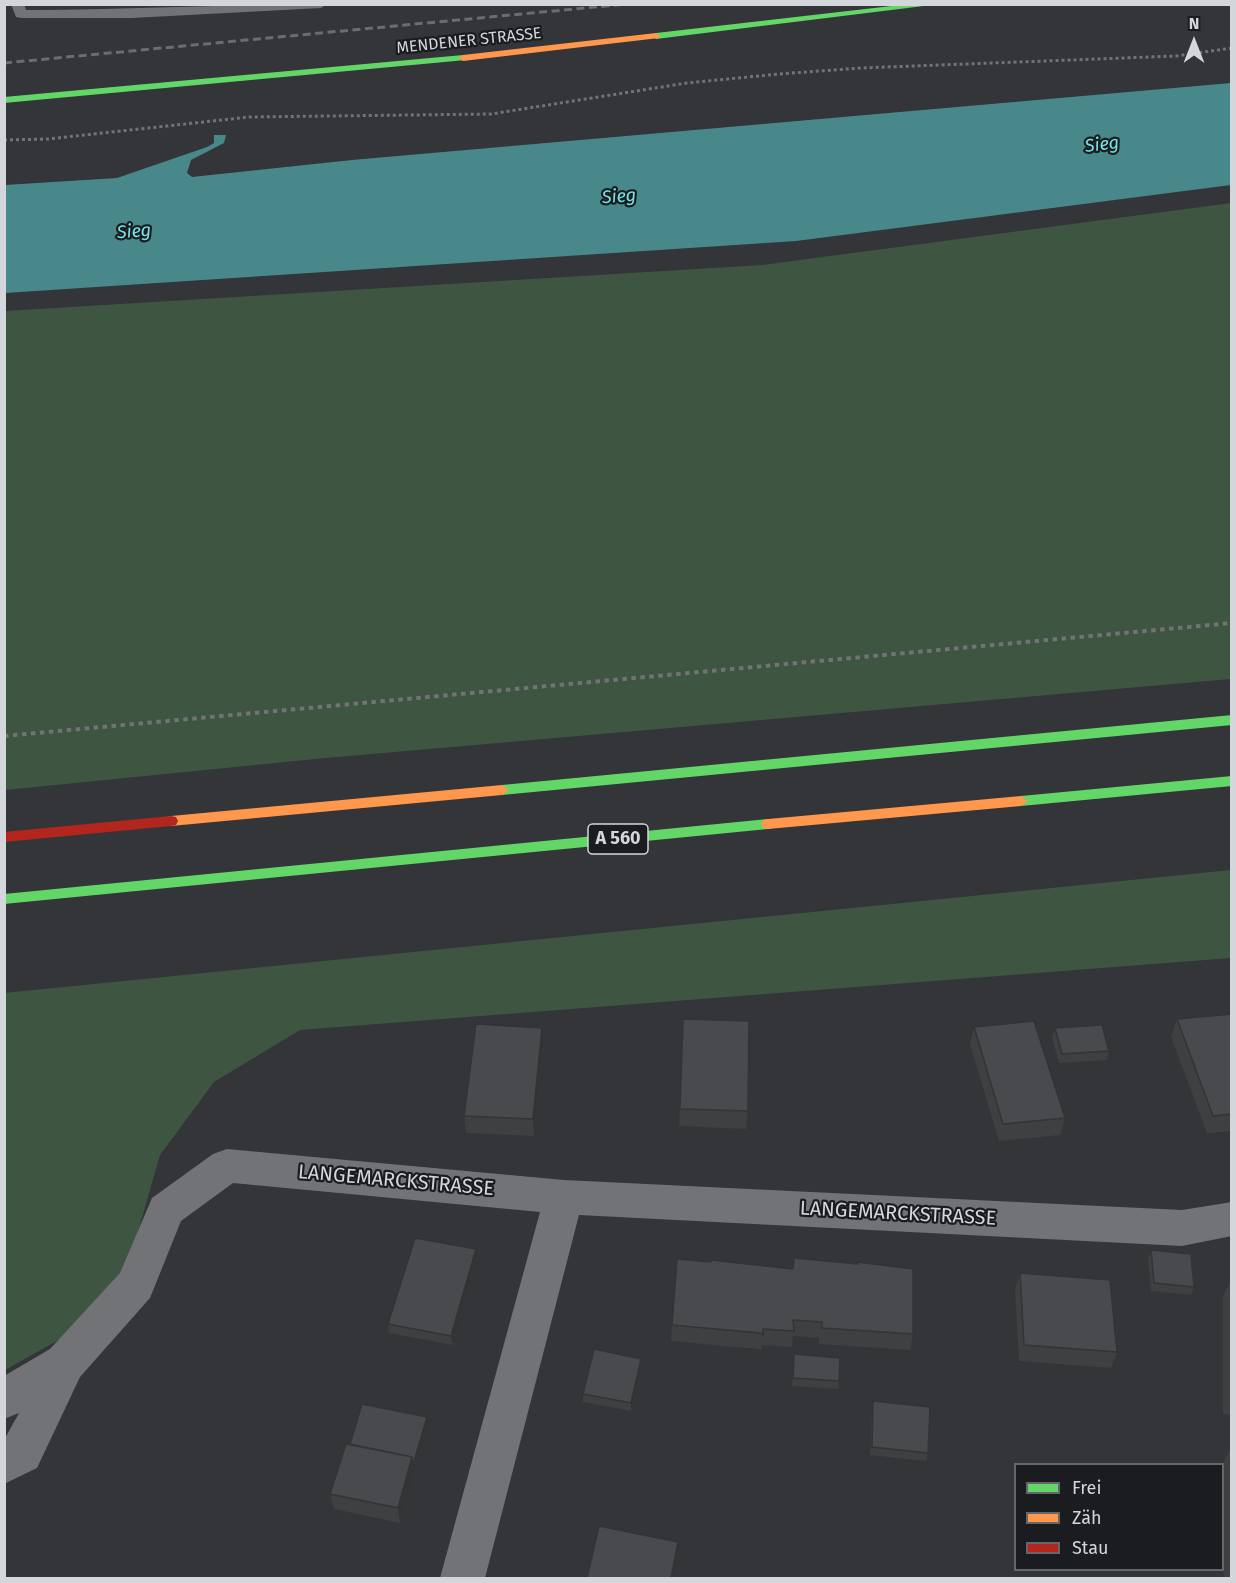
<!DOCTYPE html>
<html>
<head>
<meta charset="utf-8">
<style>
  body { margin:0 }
  #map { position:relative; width:1236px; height:1583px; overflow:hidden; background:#333538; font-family:"Fira Sans",sans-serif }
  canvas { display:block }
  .frame { position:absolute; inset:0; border:6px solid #d3d6da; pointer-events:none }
  .legend { position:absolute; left:1014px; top:1463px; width:210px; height:108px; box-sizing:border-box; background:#1a1c1f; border:2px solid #64666a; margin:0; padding:8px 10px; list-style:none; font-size:18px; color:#d3d6da }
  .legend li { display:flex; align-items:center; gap:12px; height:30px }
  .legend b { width:30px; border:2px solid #64666a }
  .north { position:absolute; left:1164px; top:12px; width:60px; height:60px; -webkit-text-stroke:4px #1a1c1f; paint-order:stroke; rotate:0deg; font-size:16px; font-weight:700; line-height:24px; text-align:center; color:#d3d6da }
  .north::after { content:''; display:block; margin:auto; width:21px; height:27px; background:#d3d6da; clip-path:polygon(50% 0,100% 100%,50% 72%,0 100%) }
</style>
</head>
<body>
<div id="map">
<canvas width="1236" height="1583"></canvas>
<div class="frame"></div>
<ul class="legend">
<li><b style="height:8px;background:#63d668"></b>Frei</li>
<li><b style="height:8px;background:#ff974d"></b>Zäh</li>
<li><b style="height:8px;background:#b3261e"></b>Stau</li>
</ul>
<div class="north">N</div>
</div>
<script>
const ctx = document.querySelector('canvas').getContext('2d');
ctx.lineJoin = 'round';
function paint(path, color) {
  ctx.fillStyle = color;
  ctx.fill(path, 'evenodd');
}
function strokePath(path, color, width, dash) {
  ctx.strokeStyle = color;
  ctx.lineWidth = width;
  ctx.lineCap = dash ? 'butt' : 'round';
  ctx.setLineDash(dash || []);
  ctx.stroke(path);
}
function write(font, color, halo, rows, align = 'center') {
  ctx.font = font + ' "Fira Sans",sans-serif';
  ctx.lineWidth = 4.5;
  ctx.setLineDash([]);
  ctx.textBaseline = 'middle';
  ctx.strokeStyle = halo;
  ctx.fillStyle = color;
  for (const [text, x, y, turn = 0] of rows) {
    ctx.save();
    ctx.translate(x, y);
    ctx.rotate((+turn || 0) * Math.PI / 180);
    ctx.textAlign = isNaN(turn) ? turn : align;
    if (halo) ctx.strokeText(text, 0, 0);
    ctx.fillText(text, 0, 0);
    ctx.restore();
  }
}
paint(new Path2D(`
  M1231 203V679L315 759 5 790V311L762 265Z
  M1231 870V958L300 1030 214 1082 160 1155 127 1270 78 1329 5 1370 4 993Z`), '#3d5541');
paint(new Path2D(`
  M1231 83V185L796 241 5 293V185L117 178 207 147 214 143V135H226L224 143 191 160 187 173 192 177 352 160Z`), '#48888a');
strokePath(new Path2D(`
  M4 140 48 139 249 117 491 114 687 83 779 74 861 68 1176 56 1232 48`), '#717375', 3, [3, 3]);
strokePath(new Path2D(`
  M4 736 1232 623`), '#717375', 4, [4.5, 4.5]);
paint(new Path2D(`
  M11 4H24L26 10C127 10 227 4 327 4L321 8 132 18H21L16 17Z`), '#717376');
paint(new Path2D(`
  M227 1149 564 1180 1182 1210 1232 1202V1236L1182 1246 579 1215 485 1578H440L540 1212 233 1183 181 1221 150 1298 80 1377 37 1468 4 1484V1440L19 1413 4 1419V1376L50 1349 120 1273 152 1198 213 1154Z`), '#717376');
paint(new Path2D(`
  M909 4H940L656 39 652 36 656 33Z
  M463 55 466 56V60L4 103V97Z
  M1232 715V725L502 795 495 790 502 785Z
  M1232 776V786L1021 806 1014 801 1021 796Z
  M768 819 773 820 775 824 773 828 768 829 4 904V894Z`), '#63d668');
paint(new Path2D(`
  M656 33 660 36 659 38 463 61 459 58 463 55Z
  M502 785 509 790 502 795 171 826 166 825 164 821 166 817 171 816Z
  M1021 796 1028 801 1021 806 768 829 763 828 761 824 763 820 768 819Z`), '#ff974d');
paint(new Path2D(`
  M171 816 176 817 178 821 176 825 171 826 4 842V832Z`), '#b3261e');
strokePath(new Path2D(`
  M4 63 627 4`), '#6a6c6f', 3, [8, 4.5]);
paint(new Path2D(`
  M1232 1014V1131L1207 1133 1171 1037 1177 1019Z
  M683 1019 748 1111 746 1129 679 1126Z
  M974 1027 1065 1118 1060 1135 999 1141 970 1044Z
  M1055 1028 1109 1051 1107 1060 1059 1063 1052 1037Z
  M543 1045 534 1136 466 1133 464 1116Z
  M1151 1250 1194 1287 1191 1295 1151 1291 1148 1259Z
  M477 1257 453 1345 389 1333 388 1324Z
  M794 1258 857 1264V1262L913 1334 910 1350 819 1344V1338L793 1336 792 1347 762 1345 761 1351 758 1349 671 1341 672 1325 792 1269Z
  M1020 1273 1117 1352 1111 1368 1019 1361 1015 1290Z
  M1231 1280H1232V1415L1223 1414V1296Z
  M794 1354 839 1381 838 1389 792 1386Z
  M641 1359V1367L631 1411 583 1402V1394Z
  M873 1401 928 1453 926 1461 870 1455 872 1409Z
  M429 1425 400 1523 334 1509 330 1494 350 1444Z
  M1232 1446V1578H1224V1461Z`), '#3e4042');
paint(new Path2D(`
  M542 1028 543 1045 534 1136 533 1119Z
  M476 1249 477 1257 453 1345 451 1336Z
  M641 1359V1367L631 1411V1403Z
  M427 1417 429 1425 400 1523 398 1508 412 1457Z
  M678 1542 677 1557 673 1578H671Z`), '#323436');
const building = new Path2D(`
  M1232 1014V1114L1213 1116 1177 1019Z
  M683 1019 749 1021 748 1111 680 1109Z
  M1034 1021 1065 1118 1003 1124 974 1027Z
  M476 1024 542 1028 533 1119 464 1116Z
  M1102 1025 1109 1051 1062 1054 1055 1028Z
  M415 1238 476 1249 451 1336 388 1324Z
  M1151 1250 1191 1254 1194 1287 1154 1283Z
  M794 1258 858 1264 857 1262 913 1269V1334L822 1328V1322L793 1320 794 1331 763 1329V1335L760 1333 672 1325 677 1259 711 1262V1260L793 1269Z
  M1020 1273 1110 1280 1117 1352 1024 1345Z
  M1231 1280H1232V1398H1231Z
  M594 1349 641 1359 631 1403 583 1394Z
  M794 1354 840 1358 839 1381 793 1378Z
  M873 1401 930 1407 928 1453 872 1447Z
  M362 1404 427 1417 413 1465 412 1457 350 1444Z
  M346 1444 412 1457 398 1508 330 1494Z
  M599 1526 678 1542 671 1578H587Z`);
paint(building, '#484a4d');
strokePath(building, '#323436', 1.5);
write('16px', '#d3d6da', '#1a1c1f', [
  ["MENDENER STRASSE",469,41,-6]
]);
write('italic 18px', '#77e5e7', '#1a1c1f', [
  ["Sieg",1102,145,-7],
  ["Sieg",619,197,-4],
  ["Sieg",134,232,-4]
]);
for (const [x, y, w] of [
  [618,839,60]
]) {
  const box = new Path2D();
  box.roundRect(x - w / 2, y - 15, w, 30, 4.5);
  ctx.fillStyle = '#1a1c1f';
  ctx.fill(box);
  strokePath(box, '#d3d6da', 1.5);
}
write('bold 18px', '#d3d6da', null, [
  ["A 560",618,839]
]);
write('20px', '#d3d6da', '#1a1c1f', [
  ["LANGEMARCKSTRASSE",396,1181,5],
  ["LANGEMARCKSTRASSE",898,1214,3]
]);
</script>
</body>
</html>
